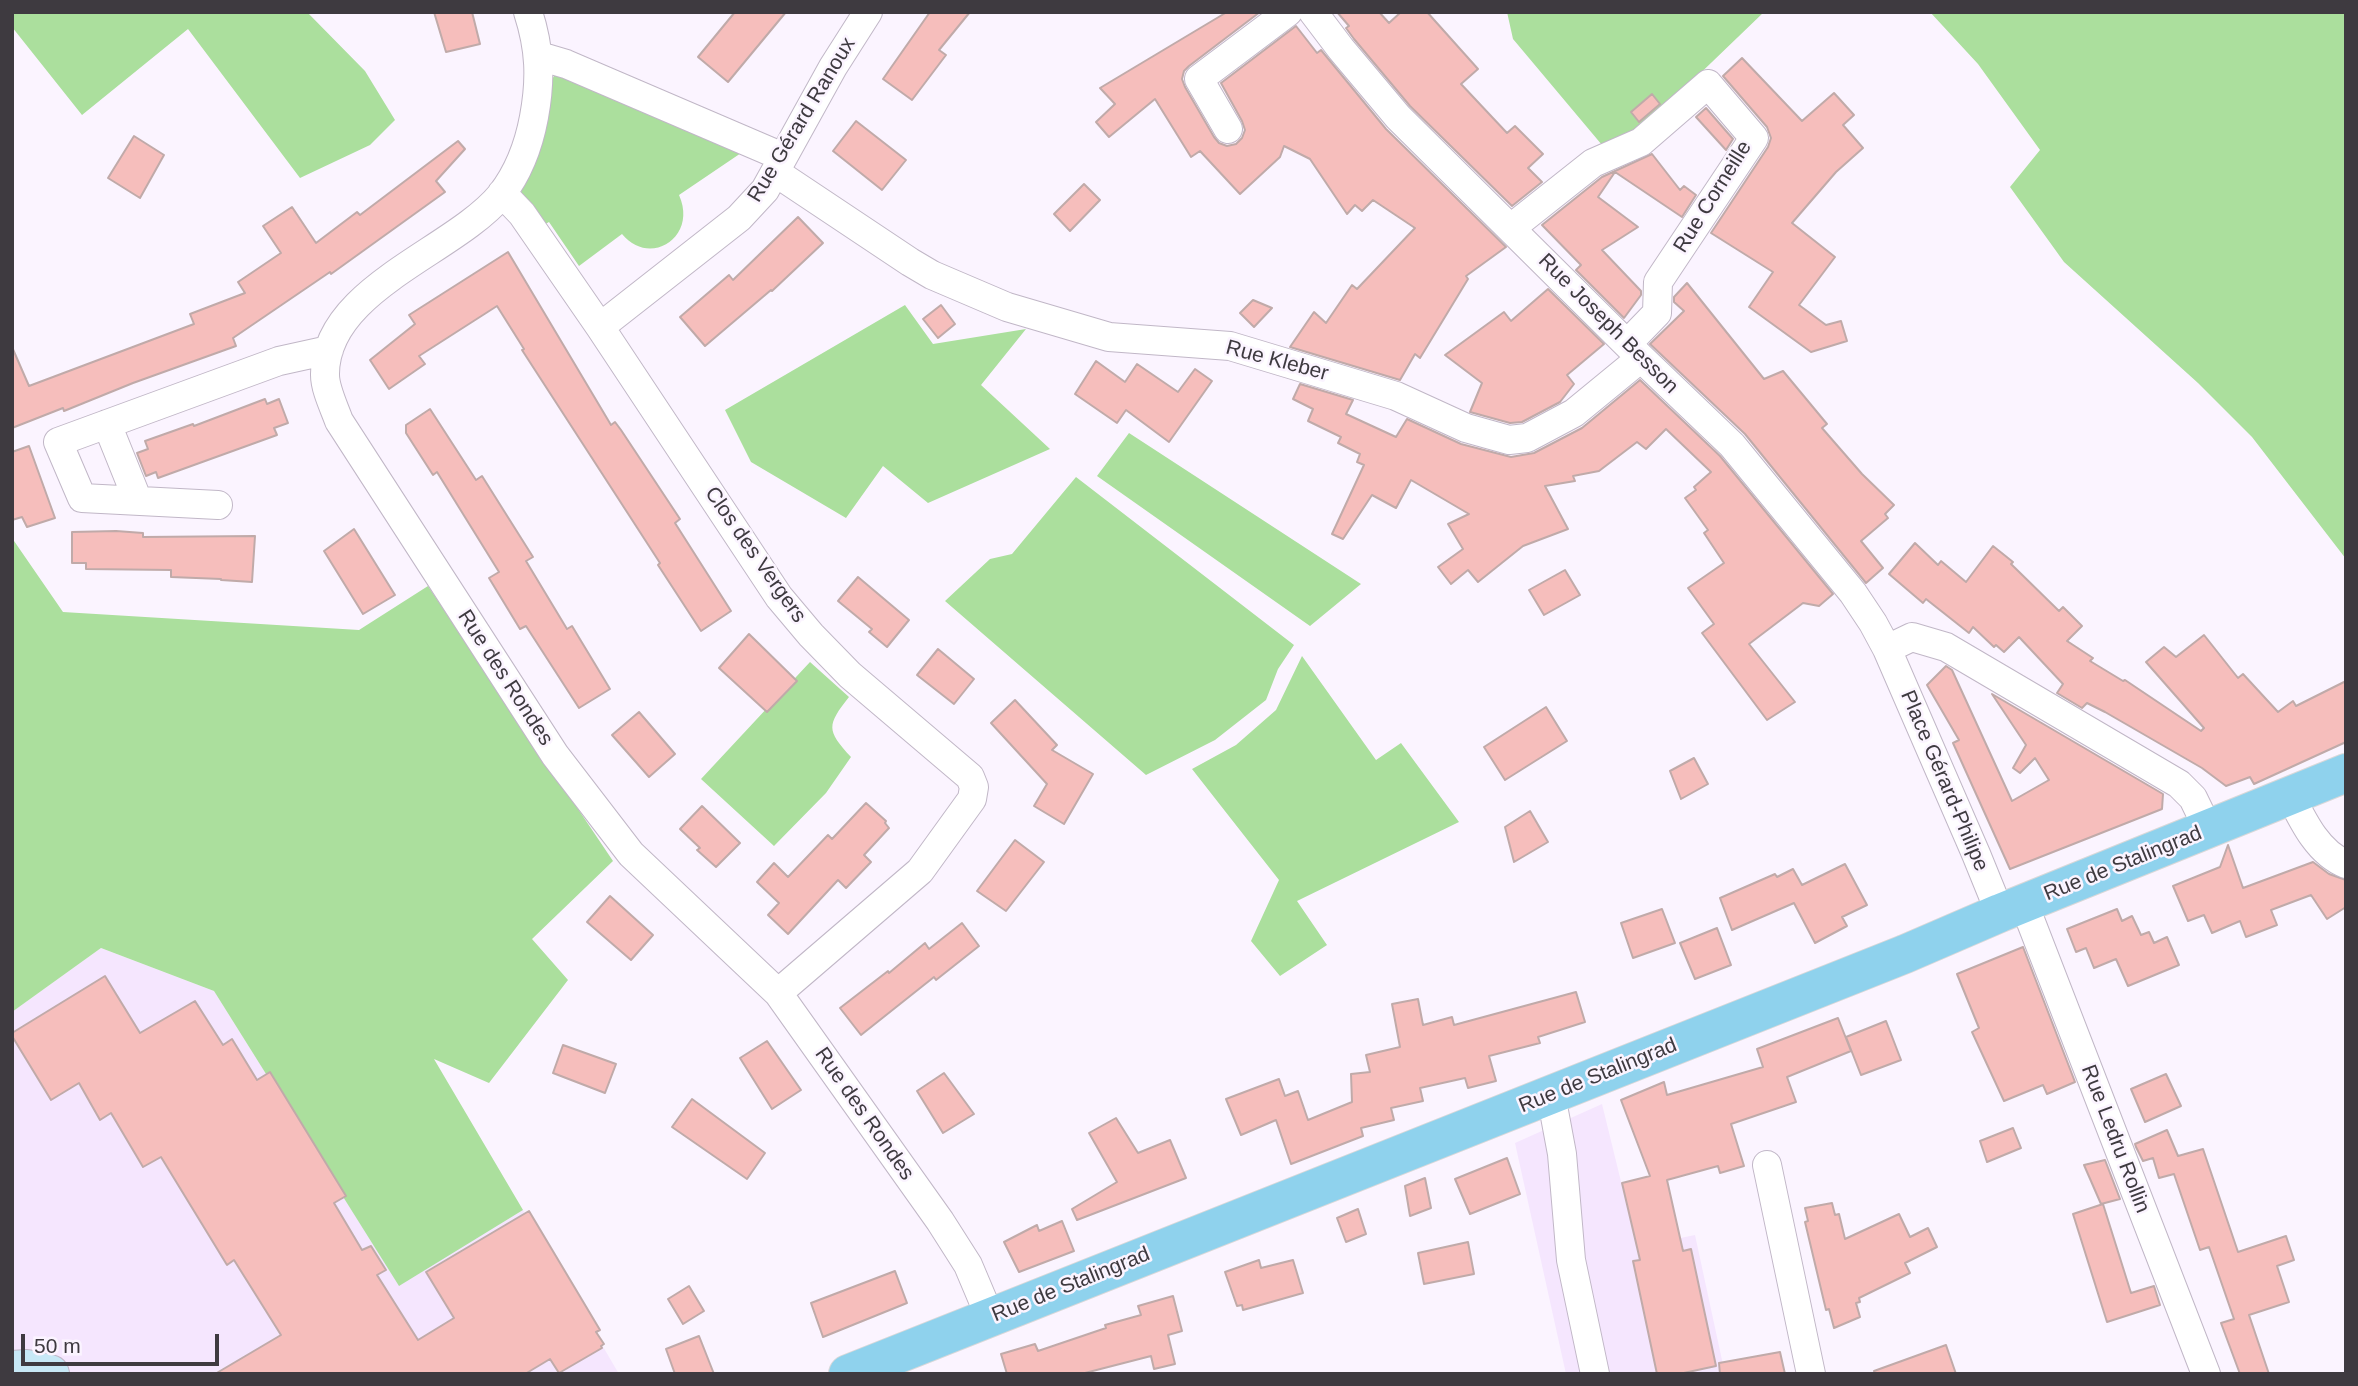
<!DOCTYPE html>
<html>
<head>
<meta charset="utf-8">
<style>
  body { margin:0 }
  #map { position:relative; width:2358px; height:1386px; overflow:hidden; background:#fbf4ff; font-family:Arial,sans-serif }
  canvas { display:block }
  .frame { position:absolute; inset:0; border:14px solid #3e3a40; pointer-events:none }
  .scale { position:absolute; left:21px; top:1334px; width:198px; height:32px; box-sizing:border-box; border:4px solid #3e3a40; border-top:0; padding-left:9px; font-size:21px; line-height:24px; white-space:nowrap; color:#3e3a40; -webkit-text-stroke:5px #fbf4ff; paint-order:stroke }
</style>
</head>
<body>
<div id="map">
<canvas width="2358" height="1386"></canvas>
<div class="frame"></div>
<div class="scale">50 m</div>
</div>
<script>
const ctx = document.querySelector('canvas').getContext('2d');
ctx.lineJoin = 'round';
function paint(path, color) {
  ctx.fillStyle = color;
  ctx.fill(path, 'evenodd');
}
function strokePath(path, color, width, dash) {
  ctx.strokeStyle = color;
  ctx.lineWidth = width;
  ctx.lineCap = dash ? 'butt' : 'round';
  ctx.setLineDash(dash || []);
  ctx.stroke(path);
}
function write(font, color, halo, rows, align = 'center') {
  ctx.font = font + ' Arial,sans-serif';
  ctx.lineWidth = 5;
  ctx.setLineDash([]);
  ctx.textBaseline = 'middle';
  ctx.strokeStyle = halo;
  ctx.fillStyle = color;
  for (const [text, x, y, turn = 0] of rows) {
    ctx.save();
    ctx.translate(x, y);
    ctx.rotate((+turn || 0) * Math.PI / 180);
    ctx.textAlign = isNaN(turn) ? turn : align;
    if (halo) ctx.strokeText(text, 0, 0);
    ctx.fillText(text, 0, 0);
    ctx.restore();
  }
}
paint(new Path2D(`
  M101 948 214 991 399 1285 523 1210 619 1374H12V1012Z
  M1602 1104 1637 1247 1695 1235 1725 1374H1566L1515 1143Z`), '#f5e6fe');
paint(new Path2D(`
  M12 12H307L365 71 395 120 370 145 300 178 188 29 82 115 12 27Z
  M1507 12H1764L1634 137 1602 145 1513 39Z
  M1930 12H2346V559L2252 437 2198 383 2064 262 2010 187 2040 150 1978 64Z
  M563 72 744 151 679 195C698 237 650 268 622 234L579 266 549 222 540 227 524 202 520 187 550 83 554 76Z
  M905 305 933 344 1026 329 981 385 1050 449 928 503 883 466 846 518 751 462 725 410Z
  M1129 433 1361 584 1310 626 1097 476Z
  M1076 477 1294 645 1278 669 1266 700 1215 740 1146 775 945 601 990 559 1012 554Z
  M12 538 63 612 359 630 428 586 613 861 532 939 568 980 489 1083 434 1059 523 1210 399 1286 214 991 101 948 12 1012Z
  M1302 656 1376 760 1401 743 1459 822 1297 901 1327 945 1280 976 1251 941 1279 880 1192 769 1236 745 1276 710Z
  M810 662 849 697C827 725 826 730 851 757L826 793 774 846 701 779Z`), '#abdf9d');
const building = new Path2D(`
  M434 12H472L480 44 446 52Z
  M735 12H786L728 82 698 57Z
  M930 12H970L939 50 946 55 912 100 883 79Z
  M1227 12H1260L1189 66 1184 71 1182 79 1185 87 1214 137 1219 143 1227 146 1236 144 1242 138 1245 130 1242 121 1221 83 1296 26 1317 53 1321 50 1386 129 1506 247 1466 276 1468 279 1420 358 1415 354 1400 380 1290 347 1314 312 1326 323 1352 285 1357 289 1415 228 1373 200 1362 211 1355 205 1347 214 1310 159 1284 146 1280 157 1240 194 1200 151 1191 157 1155 99 1109 137 1096 122 1115 104 1100 88Z
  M1337 12H1379L1389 23 1401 12H1427L1478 69 1461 84 1507 133 1515 126 1543 154 1528 168 1542 182 1512 206 1410 106 1354 39 1346 28 1349 26Z
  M1742 58 1802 121 1834 93 1854 115 1843 125 1863 148 1836 172 1792 223 1835 257 1799 305 1826 325 1841 321 1847 341 1811 352 1749 307 1773 272 1711 233 1768 147 1771 138 1767 127 1723 76Z
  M1652 94 1660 104 1639 122 1631 112Z
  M1706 108 1733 139 1726 150 1696 117Z
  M856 121 906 160 882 190 833 151Z
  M134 136 164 155 140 198 108 178Z
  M458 141 465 149 436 181 445 192 331 274 330 272 233 338 236 346 133 383 64 411 63 408 12 428V347L29 386 194 324 190 314 245 293 238 282 281 253 263 226 292 207 316 243 357 212 360 215Z
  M1652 154 1680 190 1684 186 1696 195 1682 217 1615 172 1598 197 1638 227 1602 250 1641 291V295L1624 318 1576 270 1581 265 1542 225 1602 177Z
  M1084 184 1100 200 1070 231 1054 214Z
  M798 217 823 243 772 291 771 290 705 346 680 317 729 275 733 280Z
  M508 252 611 425 615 422 621 430 680 519 675 523 731 611 701 631 658 565 660 563 522 350 524 349 497 306 419 356 425 364 389 389 370 360 415 324 409 315Z
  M1687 283 1764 379 1783 371 1827 424 1822 428 1862 474 1894 505 1885 514 1888 518 1861 541 1883 568 1866 583 1745 434 1650 344 1684 311 1674 302V297Z
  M1548 289 1604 344 1567 375 1574 384 1560 402 1522 422 1510 423 1470 412 1482 383 1445 355 1504 312 1511 321Z
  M1253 300 1272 308 1254 327 1240 313Z
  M941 305 955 324 938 338 923 319Z
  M1096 361 1125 382 1137 364 1178 392 1195 369 1212 381 1169 442 1126 410 1117 423 1075 394Z
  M1640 380 1720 456 1833 594 1819 606 1803 603 1749 644 1795 702 1767 720 1702 633 1714 624 1688 588 1724 563 1704 533 1708 530 1685 498 1696 490 1694 487 1711 472 1666 429 1646 449 1637 442 1599 471 1573 476 1575 481 1545 486 1568 529 1523 546 1478 582 1468 570 1451 584 1438 567 1463 549 1448 524 1469 514 1411 480 1396 508 1372 495 1343 539 1332 534 1364 465 1357 462 1360 454 1338 443 1341 437 1308 421 1313 409 1293 399 1300 384 1353 400 1346 414 1396 437 1407 419 1461 444 1511 457 1534 453 1582 428Z
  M265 399 267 404 279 399 288 423 274 428 277 435 158 478 156 472 146 476 137 453 148 449 145 441 193 424 194 426Z
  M430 409 476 480 482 476 533 557 526 561 567 629 572 626 610 689 579 708 526 626 520 629 489 578 499 572 437 472 433 475 406 433V425Z
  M29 446 55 518 27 527 22 517 12 520V452Z
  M354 529 395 595 363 614 324 551Z
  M116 531 143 533V537L255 536 252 582 221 580V579L171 577V570L86 569V563H72V532Z
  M1915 543 1938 565 1941 561 1966 582 1993 546 2013 562 2011 564 2059 611 2063 607 2082 626 2067 641 2093 658 2090 661 2123 681 2125 680 2201 731 2204 728 2146 662 2164 647 2176 657 2204 635 2238 678 2243 674 2278 712 2293 701 2296 706 2346 681V742L2254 784 2250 777 2226 786 2202 768 2105 712 2087 703 2082 708 2057 693 2063 684 2019 637 2004 652 1996 645 1994 647 1973 627 1969 633 1926 599 1923 603 1889 574Z
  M1565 570 1580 595 1544 615 1529 590Z
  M858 577 909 620 887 647 869 632 872 629 838 601Z
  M749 634 797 681 767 712 719 668Z
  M938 649 974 679 954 704 917 675Z
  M1946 666 1952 670 2012 801 2049 780 2035 758 2020 773 2013 768 2026 745 1992 694 2163 794 2162 809 2010 869 1953 743 1959 740 1927 685Z
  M1015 700 1057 745 1052 750 1093 774 1064 824 1034 806 1047 784 991 723Z
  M1546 707 1567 741 1505 780 1484 747Z
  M639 712 675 754 649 777 612 735Z
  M1694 758 1708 784 1681 799 1670 771Z
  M866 803 886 821 885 823 889 828 864 855 871 862 846 888 838 880 788 934 768 915 779 903 757 882 774 863 788 877 828 835 832 839Z
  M702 806 740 843 716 867 697 850 700 848 680 829Z
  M1530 811 1548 842 1514 862 1505 827Z
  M1015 840 1044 862 1006 911 977 891Z
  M2228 845 2243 888 2313 862 2329 874 2346 880V907L2327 919 2311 895 2271 910 2277 925 2246 937 2240 921 2212 933 2204 915 2188 921 2173 886 2220 867Z
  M1845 864 1867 905 1842 917 1847 926 1815 943 1794 903 1732 930 1720 898 1775 874 1777 877 1793 869 1802 885Z
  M610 896 653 935 631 960 587 922Z
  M1662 909 1675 943 1633 958 1621 923Z
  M2117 909 2122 921 2132 916 2141 935 2149 932 2154 943 2167 937 2179 965 2128 986 2116 959 2094 968 2086 948 2076 952 2067 929Z
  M962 923 979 946 936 980 934 977 861 1035 840 1008 888 971 889 973 925 943 929 949Z
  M1717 928 1731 965 1695 979 1680 943Z
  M2023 947 2075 1082 2047 1094 2043 1085 2004 1101 1972 1032 1979 1028 1957 974Z
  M105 976 140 1033 195 1001 223 1045 232 1039 257 1080 270 1072 346 1196 334 1203 362 1250 371 1246 386 1270 377 1275 418 1340 454 1318 426 1272 529 1211 600 1330 596 1332 604 1344 601 1346 602 1348 559 1373 550 1359 525 1374H215L281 1335 234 1260 227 1265 161 1157 143 1167 111 1113 100 1120 79 1083 51 1100 12 1036V1033Z
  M1576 992 1585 1022 1538 1037 1540 1043 1489 1056 1496 1081 1468 1088 1465 1078 1420 1088 1423 1101 1391 1108 1394 1120 1361 1128 1363 1136 1291 1164 1276 1120 1241 1135 1226 1099 1279 1079 1285 1096 1298 1091 1308 1120 1352 1102 1351 1074 1370 1072 1366 1055 1400 1047 1392 1004 1418 999 1423 1025 1452 1017 1454 1025Z
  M1838 1018 1851 1051 1787 1077 1796 1102 1731 1124 1744 1166 1720 1173 1718 1166 1667 1180 1683 1251 1691 1249 1716 1366 1679 1374H1657L1633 1261 1640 1260 1622 1183 1650 1176 1621 1100 1664 1082 1667 1095 1763 1067 1757 1049Z
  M1886 1021 1901 1060 1861 1075 1846 1037Z
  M767 1041 801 1090 772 1109 740 1058Z
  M563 1045 616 1064 605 1093 553 1073Z
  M944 1073 974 1114 943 1133 917 1091Z
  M2166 1074 2181 1106 2145 1122 2131 1089Z
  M692 1099 765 1153 747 1179 672 1127Z
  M1116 1118 1138 1153 1170 1140 1186 1178 1077 1220 1072 1209 1117 1182 1089 1133Z
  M2013 1128 2021 1148 1987 1162 1980 1141Z
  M2167 1130 2178 1156 2203 1149 2238 1252 2286 1236 2294 1260 2277 1266 2289 1302 2249 1315 2269 1374H2240L2221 1323 2234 1319 2209 1247 2200 1250 2174 1174 2159 1178 2153 1158 2143 1161 2136 1147 2135 1144Z
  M1507 1158 1520 1194 1470 1214 1455 1179Z
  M2105 1160 2120 1199 2101 1204 2084 1165Z
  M1425 1178 1431 1208 1410 1216 1405 1186Z
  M1832 1203 1835 1215 1839 1214 1845 1239 1899 1214 1910 1237 1928 1228 1937 1247 1905 1263 1910 1273 1859 1298 1860 1302 1856 1303 1860 1317 1834 1328 1829 1309 1826 1310 1805 1222 1808 1221 1805 1208Z
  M2103 1204 2131 1293 2154 1286 2160 1305 2107 1322 2073 1214Z
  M1358 1209 1366 1234 1346 1242 1337 1218Z
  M1062 1221 1074 1251 1019 1272 1004 1242 1037 1225 1039 1231Z
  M1468 1242 1474 1274 1424 1284 1418 1253Z
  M1259 1260 1261 1268 1293 1260 1303 1293 1243 1310 1242 1305 1237 1306 1225 1272Z
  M895 1271 907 1303 823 1337 811 1303Z
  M689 1286 704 1311 683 1324 668 1299Z
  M1173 1296 1182 1331 1168 1335 1175 1364 1154 1369 1151 1356 1081 1374H1007L1001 1354 1035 1344 1038 1351 1106 1328 1105 1325 1141 1315 1138 1306Z
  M699 1336 714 1374H675L666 1349Z
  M1946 1345 1956 1374H1875L1874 1371Z
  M1780 1352 1785 1374H1720L1719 1363Z`);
paint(building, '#f6bebc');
strokePath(building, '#c0aaa9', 2);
const street = new Path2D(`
  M528 12C540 49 541 79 534 117 529 144 518 173 501 195 454 252 324 289 325 375 325 389 334 407 339 421L555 755 631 854 778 993 940 1221 968 1265 990 1317
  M1313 12 1341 49 1398 117 1641 358 1732 445 1853 593 1873 623 1887 649 1976 854 2000 913
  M539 56 566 64 783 157
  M1228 129 1199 79 1288 12
  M775 172 910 262 932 275 1007 307 1109 337 1230 346 1396 396 1466 428 1509 440 1527 438 1574 413 1641 358
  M502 193 522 214 600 327 779 597 811 635 850 675 970 777 974 787 972 799 920 871 778 993
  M1511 228 1593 163 1641 142 1708 84 1754 138 1658 282 1657 313 1627 344
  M600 327 739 218 765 190 833 67 868 12
  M107 424 138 501
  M218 505 82 498 58 442 279 361 329 350
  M1887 649 1912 637 1946 647 2179 784 2193 798 2208 829
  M2290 795C2303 821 2318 853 2346 864
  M2024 904 2206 1374
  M1551 1095 1562 1154 1571 1260 1595 1374
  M1767 1165 1811 1374`);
const secondary = new Path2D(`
  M12 1370 27 1369 50 1374`);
const primary = new Path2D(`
  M848 1374 1905 954 2000 913 2346 773`);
strokePath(street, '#c1b7c7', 30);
strokePath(secondary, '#c1b7c7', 40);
strokePath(primary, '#d8d8d9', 40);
strokePath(street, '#fff', 28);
strokePath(secondary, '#c7e8f6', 38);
strokePath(primary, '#8fd2ed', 38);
write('21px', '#3e3a40', '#fbf4ff', [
  ["Rue Gérard Ranoux",802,120,-59],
  ["Rue Corneille",1713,197,-58],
  ["Rue Joseph Besson",1608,324,45],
  ["Rue Kleber",1277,361,15],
  ["Clos des Vergers",755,555,55],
  ["Rue des Rondes",505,678,57],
  ["Place Gérard-Philipe",1944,781,67],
  ["Rue de Stalingrad",2123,864,-22],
  ["Rue de Stalingrad",1598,1076,-22],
  ["Rue des Rondes",864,1114,55],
  ["Rue Ledru Rollin",2115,1139,69],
  ["Rue de Stalingrad",1071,1285,-22]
]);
</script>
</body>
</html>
